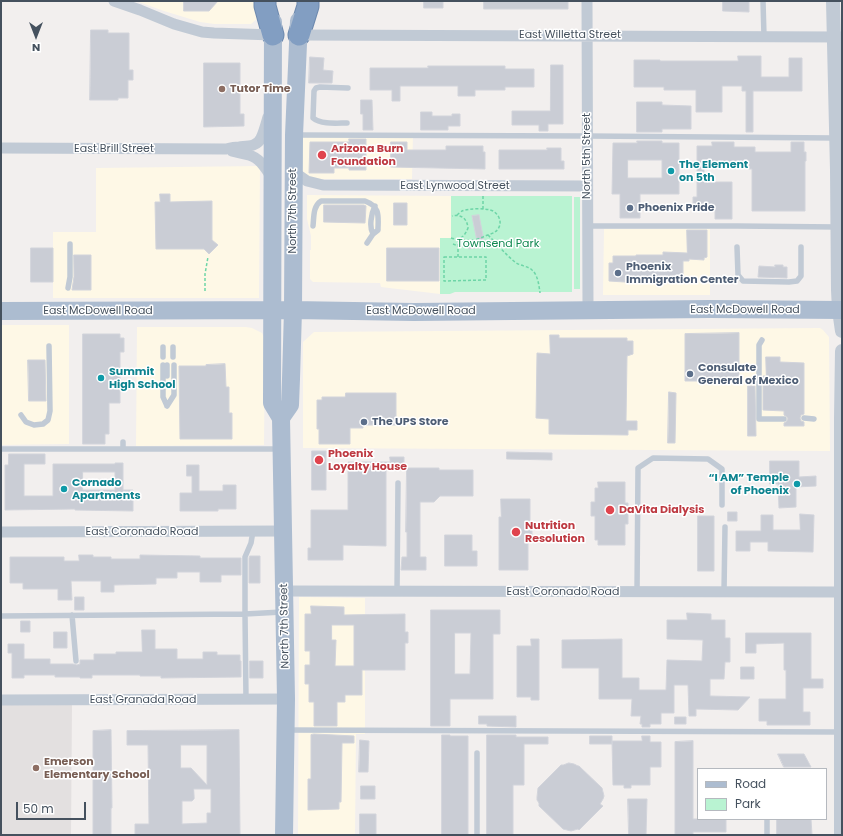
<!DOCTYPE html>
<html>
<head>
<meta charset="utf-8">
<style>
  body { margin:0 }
  #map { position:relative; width:843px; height:836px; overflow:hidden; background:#f2efee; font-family:Poppins,sans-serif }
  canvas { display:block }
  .frame { position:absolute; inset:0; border:2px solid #45515e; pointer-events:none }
  .legend { position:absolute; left:697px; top:768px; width:130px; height:52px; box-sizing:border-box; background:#fff; border:1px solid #b5b9bf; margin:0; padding:5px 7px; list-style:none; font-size:12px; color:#45515e }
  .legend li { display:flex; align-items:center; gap:8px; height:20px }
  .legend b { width:20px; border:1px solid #b5b9bf }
  .north { position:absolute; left:16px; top:16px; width:40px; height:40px; -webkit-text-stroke:3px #fff; paint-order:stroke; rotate:180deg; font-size:11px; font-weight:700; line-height:16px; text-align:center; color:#45515e }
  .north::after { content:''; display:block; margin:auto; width:14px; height:18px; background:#45515e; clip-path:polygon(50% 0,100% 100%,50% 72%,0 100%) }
  .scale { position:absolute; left:16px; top:802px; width:70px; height:18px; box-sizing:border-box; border:2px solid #45515e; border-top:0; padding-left:5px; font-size:12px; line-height:14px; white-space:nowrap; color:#45515e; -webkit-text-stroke:3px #fff; paint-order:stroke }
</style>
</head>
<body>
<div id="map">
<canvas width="843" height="836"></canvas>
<div class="frame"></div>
<ul class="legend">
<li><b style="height:5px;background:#acbcd0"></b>Road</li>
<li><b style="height:11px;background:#b9f3d2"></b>Park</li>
</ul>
<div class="north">N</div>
<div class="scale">50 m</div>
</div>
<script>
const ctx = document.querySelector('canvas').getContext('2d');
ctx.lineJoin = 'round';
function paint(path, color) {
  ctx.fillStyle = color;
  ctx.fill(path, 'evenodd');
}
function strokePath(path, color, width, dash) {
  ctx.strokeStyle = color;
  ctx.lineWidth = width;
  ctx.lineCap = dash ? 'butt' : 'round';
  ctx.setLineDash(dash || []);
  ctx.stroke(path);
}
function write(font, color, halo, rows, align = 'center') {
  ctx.font = font + ' Poppins,sans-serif';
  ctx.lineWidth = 3;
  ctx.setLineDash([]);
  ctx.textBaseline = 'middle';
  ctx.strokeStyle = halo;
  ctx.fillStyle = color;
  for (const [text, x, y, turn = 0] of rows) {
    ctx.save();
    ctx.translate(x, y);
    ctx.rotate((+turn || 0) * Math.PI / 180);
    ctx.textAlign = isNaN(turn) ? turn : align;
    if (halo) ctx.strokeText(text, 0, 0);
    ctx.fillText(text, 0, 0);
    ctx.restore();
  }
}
paint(new Path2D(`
  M136 1H260L258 18 251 24H214L200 22 164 11Z
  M301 134H413L412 179H312L302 172Z
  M260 166 259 298H53V232H96V168Z
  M307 195 451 196V238H440V294L381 287 380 283 313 282 310 279V250H311V236L307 219Z
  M604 229H710V295H603Z
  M1 325H69V444L1 445Z
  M137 327H246L252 328 262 333 264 337 265 343 264 445 136 446Z
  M820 328 823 330 829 337 830 451 303 448V342L314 332Z
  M299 597 365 598V734H356L355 835H298Z`), '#fef8e6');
paint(new Path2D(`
  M1 700H72L71 835H1Z`), '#e3e0e0');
paint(new Path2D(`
  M451 196H572V292H455L450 294H440V238H451Z
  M574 197H580V289H574Z`), '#b9f3d2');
const building = new Path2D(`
  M184 1H218L209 11H184Z
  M424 1H443V8H424Z
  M484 1H568V9H484Z
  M723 1H749V12L723 11Z
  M91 30H108V33H129V70H133V80H128V98H118V100H90Z
  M738 56H761V77H789V58H802V91H753V132H746V91H742V86H722V112H696V90H664V87H634V60H660V61H738Z
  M310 57 324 58 323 70 333 71 332 83H309Z
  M204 63H240V114H244V126L204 127Z
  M551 65H563V124H548V131H539V125H512V111H550Z
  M428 66H505V69H534V87H505V90H475V96H458V86H400V101H392V90H370V68H428Z
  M361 100H372L373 130H363V114H361Z
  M637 102H662V105L691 106V129H662V132H637Z
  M421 112H432V116H452V114H460V126H448V130H421Z
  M349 139H366V170H349V168H334V173H309L310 142H349Z
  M637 141H662V143H679V194H640V218H620V194H612L613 143H637ZM628 160H662V178H628Z
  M391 142H407V150H446V146H483V152H485V169L391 167Z
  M712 142H734V147H755V152H791V142H804V152H806V161H805V211H752V169H748V162H734V167L704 168V182H732V219H715V207H693V197H697V146H712Z
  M547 148H561V161H564V169H499V150H547Z
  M160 194H170V202L212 201V240L218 245 209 254 204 249H156L155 202H160Z
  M394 203H407V225H394Z
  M324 205H364L366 206 365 223 324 222Z
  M479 215 483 236 484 241 493 240V243L477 248 469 249V242L477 241 472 216Z
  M687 230H707V257L704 258V260L689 259V261H683V277L627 276V277H625V282L609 281V263H613V256H636V255H663V252L687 253Z
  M31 248H53V282H31Z
  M387 248H439V281H387Z
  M74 255H91V290H72L74 277Z
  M775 265H783V267H787V278L758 277 759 266 775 267Z
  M739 333V381H685V334Z
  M83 334H120V338H124V352H120V403H109V434H105V444H83Z
  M550 335H559V338H627V341H633V354L627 356 626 421H637V430H628V435L549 434V419L536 418 537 353 550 354Z
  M766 357H780V362L804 363V414L801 415 800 418 801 421 804 422V426H784V423L786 422 788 419 787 417 784 415V411L763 410V376H766Z
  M28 360H45L46 401H29Z
  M225 364 226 387H229V413H232V439H180L179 366H206V365Z
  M748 386H755L756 436H748Z
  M669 392 676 393 675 443H668Z
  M346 393H396V425H363V428H350V444H319V429H317V400H322V397H345Z
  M312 451H326V490H312Z
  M507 452 552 453V460L507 459Z
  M9 454H45V464H24V496H53V464H115V463H123V490H133V511L75 510V509L5 510V465H8ZM83 472H115V490H83Z
  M390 457H404V470H386V546L343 545V560H308V548H311V510H348V462H390Z
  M770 461H799V477L816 476V486L796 487V507L779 508 778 484H770Z
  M187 465H199V491H223V485H236V509H218V511H180V493H192V476H187Z
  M407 468H439V470H473V496H440L434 502H420V557H426V570H401L402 557H407V532H406Z
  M598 482H625V503H628V524H625V545H598V540H595V516H591V502H595V488H598Z
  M501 499H530V526H532V538H528V570H499V517H501Z
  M728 512H737V521H728Z
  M800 514 814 515 813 552 768 551V542H750V551H736V531H761V515H773V530H800Z
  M698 516H714V571H698Z
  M445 535H472V551H477V566H445Z
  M79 555H93V557H111V559H140V555L200 556V558H241V575H221V582H200V572H177V578H156V584L114 585V592H101V581H71L72 600H58V589H23V583H10V557H64V561H79Z
  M250 556H260V583H249V558Z
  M75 597H84V610H75Z
  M311 606 344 607V615L405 614V632H408V643H405V670H362V695H345V702H337V726H314V702H309V684H305V665H310V651H305V614H311ZM332 625H354V666H335L336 640H332Z
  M431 610H500V634H493V699H450V726H431ZM455 633H471L470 674H455Z
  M687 613 711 614V620H725V638H730V662H725L724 679H710V696L750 697 738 710 696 709V716H689L688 685H674V713H661V724H650V727H642V724H640L641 716H631L632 699H599V668H562V640L622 639V678H639V690H666L667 660 702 661 703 640 667 639V620H687Z
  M21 621H30V632H21Z
  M142 630H155V649H177V659H203V652H217V655H240V661H241V677L161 678V676H140V675H92V678H80V677H55V675H24V678H12V653H8V644H24V659H50V664H73L77 665 80 664V660H94V654H116V652H142Z
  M54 632H67V648H54Z
  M746 633H811V679H823V688H803V712H810V725H767V721H759V699H786V670H784V643L756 644V653H746Z
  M531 639H539V700H531V697H517V646H531Z
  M250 661H263V678H250Z
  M741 667H754V679H741Z
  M479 716H516V727L487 726V724H479Z
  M675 717H686V724H675Z
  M111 730 112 808H111V835H93V731Z
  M239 730 240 835H135V824H149L148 745H127V731ZM181 745H207V785L191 768H181ZM194 789H211V813H207V823L182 824V801H192L194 799Z
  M314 734 354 736V743H342L341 802H339V809L308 810V779H311V735Z
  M442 735H450V736H468V835H442Z
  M487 735H516V737H548V744H524V785H513V835H487Z
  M590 736H612V744H590Z
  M642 736H650V742H661V767H650V785H631V788H624V785H613L612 741H642Z
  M360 740 369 741 368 772H359Z
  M693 741V819H726V832H693V835H675V742Z
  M778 754H804L811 767H784Z
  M569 763 574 764 578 766H579L602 788 604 796 603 799 600 804 603 806 579 830 578 829 571 831 563 829 539 806V803L537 800V797L538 788 561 765H563Z
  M361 786H375V799H361Z
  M628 799H647L646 835H629Z
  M360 814H376V835H360Z
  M777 819H811L812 835H777Z`);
paint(building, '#cacdd5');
strokePath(building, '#d2d4db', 1);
const motorway = new Path2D(`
  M265 1V6L273 35
  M299 35 308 6V1`);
strokePath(motorway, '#6d89ae', 23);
strokePath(new Path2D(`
  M483 209V195
  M457 215C458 214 461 212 462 211 469 208 487 208 493 211 501 216 503 226 495 232 492 234 487 235 483 237 475 240 468 242 459 239
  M488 235C497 244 505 254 515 262 520 266 528 266 532 270 538 275 539 286 540 293
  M451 238C460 241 465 236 468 228 467 218 461 214 452 216
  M458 239V257
  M453 244 458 246
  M444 257H486V280L444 281Z
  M205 291V274L208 257`), '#6dd5a7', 1.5, [3, 2]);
strokePath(new Path2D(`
  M763 1 764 36
  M347 123C338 123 321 125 313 118L314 91 316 88 320 87 348 88
  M296 135 587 136 835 138
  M313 226C314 217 313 206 321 201H365C381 207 378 217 378 230L373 234 367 243
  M587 226H737L837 227
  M373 234C369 227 371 214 375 206
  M737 247 738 275 743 281 789 282 797 281 801 276V247
  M68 288 70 277V244
  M762 340 759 345V419H784
  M163 347V357
  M173 357V347
  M163 365V397L167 406
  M167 376V365
  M167 406 174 395V365
  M21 415 26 422 34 425 43 424 48 420 50 411 49 346
  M804 418 814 419
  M1 449H279
  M123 449V442
  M253 531 251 543 245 557V614L282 612
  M397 591 398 483
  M637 592 638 468 653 458 708 459 722 469V505
  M724 592 725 527
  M72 615 76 661
  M1 616 245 614 246 699
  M287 730 841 732
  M767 819V835
  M477 835V753`), '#c1cad5', 5.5);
strokePath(new Path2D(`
  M114 1 140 10 174 24 202 32 214 33 273 35
  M587 1 588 310
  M299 35 842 37
  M1 148 226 149C230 148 234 147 239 147 247 146 257 147 261 138 264 132 266 124 268 117
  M232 151C238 153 243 153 249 155 260 158 266 169 272 178
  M294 172 307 181 323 185 587 186
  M1 532 284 531
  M284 591 842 592
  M1 700 286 699`), '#c1cad5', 11);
strokePath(new Path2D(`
  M833 1 837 170 838 290 839 310 842 331
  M841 835V418L842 351`), '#c1cad5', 14);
strokePath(new Path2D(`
  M273 22 272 403 281 418 286 699 284 835
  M1 311 293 310 414 312 709 309 842 310
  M281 418 290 405 291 379 293 310 294 135 299 21`), '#acbcd0', 18);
strokePath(motorway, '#829ec2', 21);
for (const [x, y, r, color] of [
  [222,89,4,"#8d6e63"],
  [322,155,5,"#e0444e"],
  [671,171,4,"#0f9aa8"],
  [630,208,4,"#5c6f8a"],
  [618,273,4,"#5c6f8a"],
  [690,374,4,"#5c6f8a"],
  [101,378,4,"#0f9aa8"],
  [364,422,4,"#5c6f8a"],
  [319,460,5,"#e0444e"],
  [797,484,4,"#0f9aa8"],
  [64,489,4,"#0f9aa8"],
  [610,510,5,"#e0444e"],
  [516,532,5,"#e0444e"],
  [36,768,4,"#8d6e63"]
]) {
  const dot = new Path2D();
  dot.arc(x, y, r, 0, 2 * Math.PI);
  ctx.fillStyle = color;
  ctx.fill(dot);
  strokePath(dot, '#fff', 1.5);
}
write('11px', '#45515e', '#fff', [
  ["East Willetta Street",570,35],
  ["East Brill Street",114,149],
  ["North 5th Street",587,156,-90],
  ["East Lynwood Street",455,186],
  ["North 7th Street",293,211,-90],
  ["East McDowell Road",745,310],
  ["East McDowell Road",98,311],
  ["East McDowell Road",421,311],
  ["East Coronado Road",142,532],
  ["East Coronado Road",563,592],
  ["North 7th Street",285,626,-91],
  ["East Granada Road",143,700]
]);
write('bold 11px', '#785e54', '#fff', [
  ["Tutor Time",230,89],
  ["Emerson",44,762],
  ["Elementary School",44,775]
], 'left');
write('bold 11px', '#be3a42', '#fff', [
  ["Arizona Burn",331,149],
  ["Foundation",331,162],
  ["Phoenix",328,454],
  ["Loyalty House",328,467],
  ["DaVita Dialysis",619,510],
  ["Nutrition",525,526],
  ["Resolution",525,539]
], 'left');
write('bold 11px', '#0d838f', '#fff', [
  ["The Element",679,165],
  ["on 5th",679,178],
  ["Summit",109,372],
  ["High School",109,385],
  ["“I AM” Temple",789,478,"right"],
  ["of Phoenix",789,491,"right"],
  ["Cornado",72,483],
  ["Apartments",72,496]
], 'left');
write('bold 11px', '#4e5e75', '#fff', [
  ["Phoenix Pride",638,208],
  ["Phoenix",626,267],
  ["Immigration Center",626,280],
  ["Consulate",698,368],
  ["General of Mexico",698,381],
  ["The UPS Store",372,422]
], 'left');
write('11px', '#0e8750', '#fff', [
  ["Townsend Park",498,244]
]);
</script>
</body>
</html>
